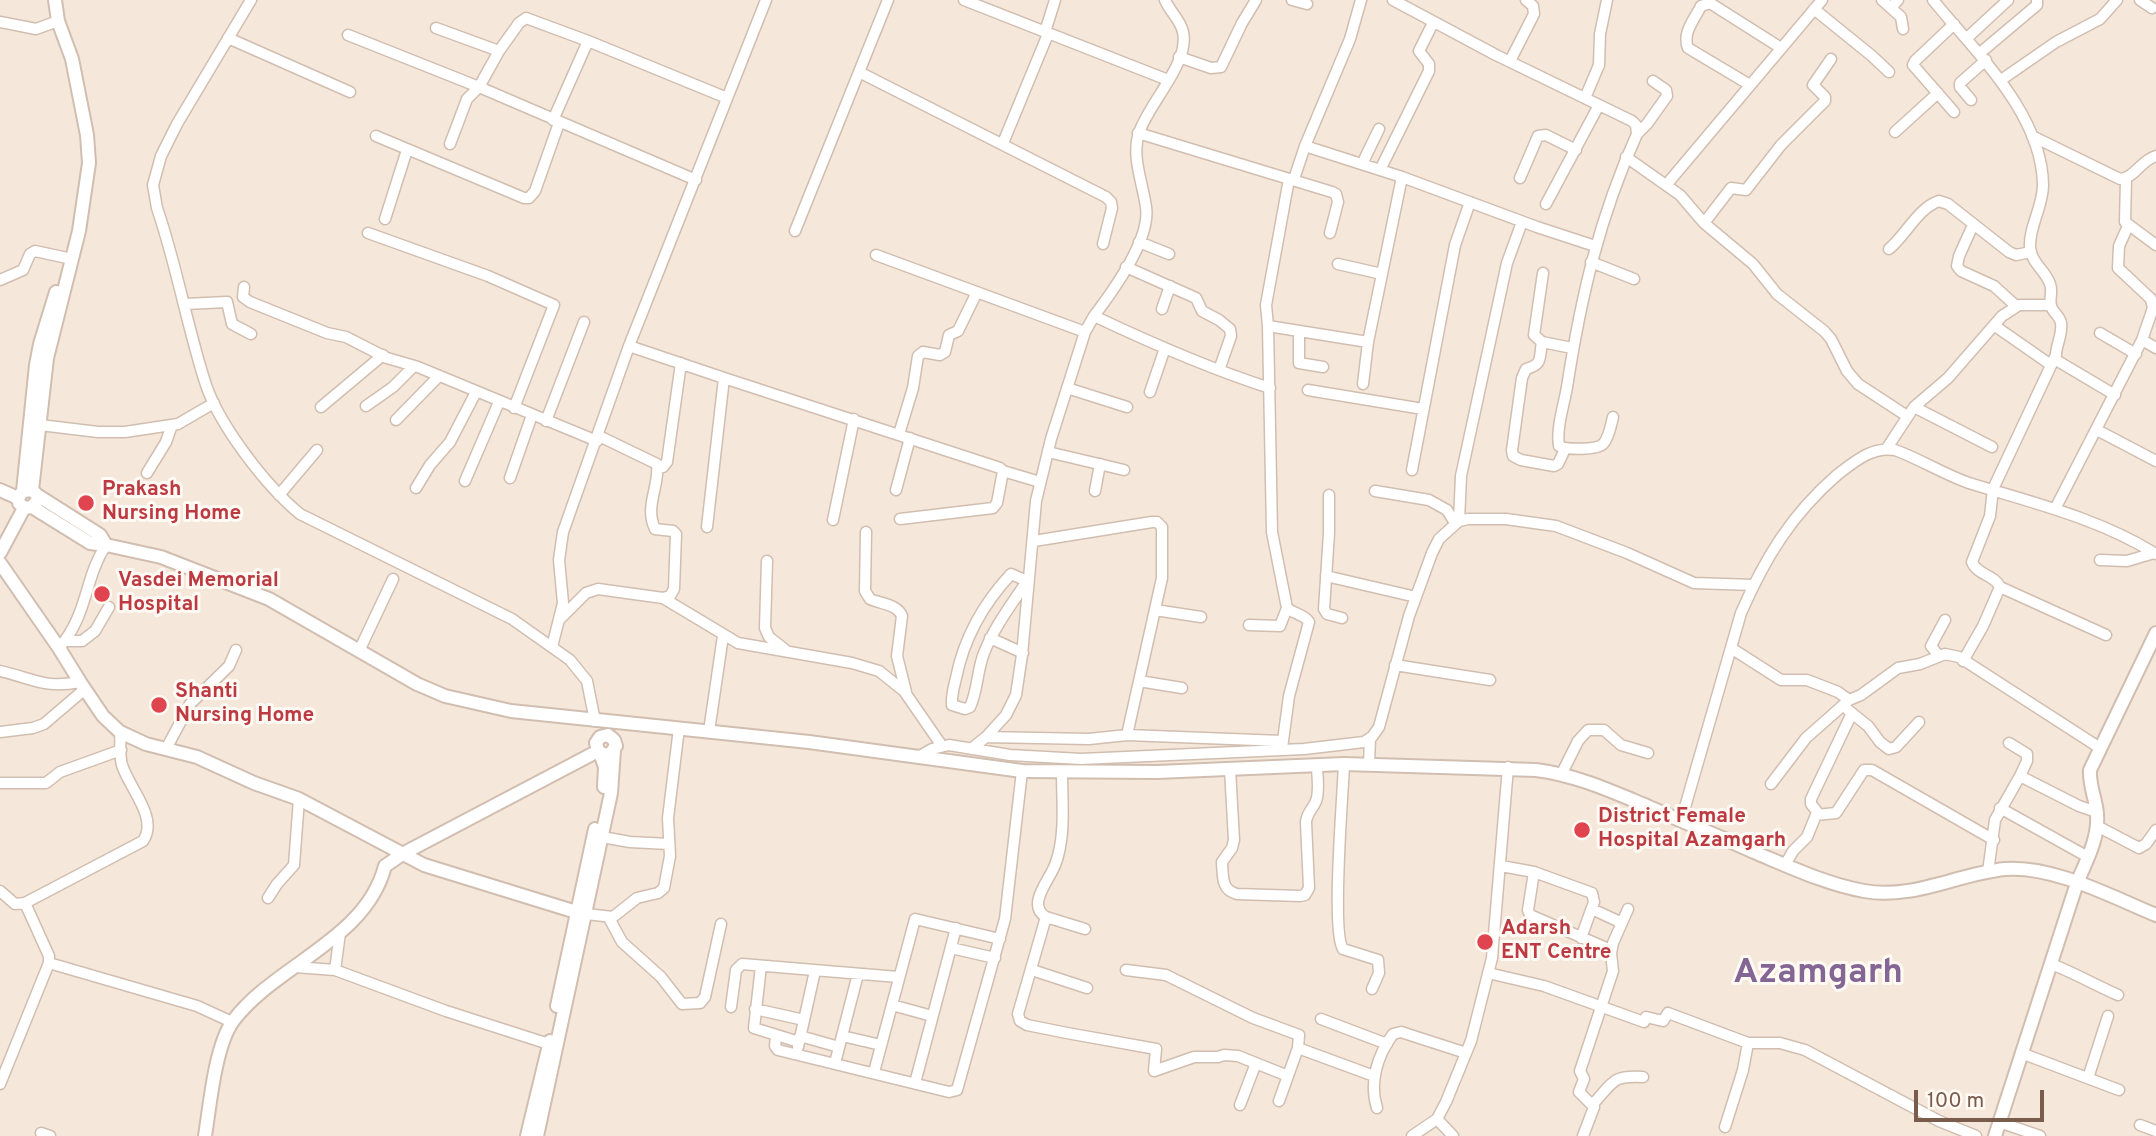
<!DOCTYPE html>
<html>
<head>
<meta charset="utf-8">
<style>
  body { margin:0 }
  #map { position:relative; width:2156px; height:1136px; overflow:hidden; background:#fdf6ec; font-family:Overpass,sans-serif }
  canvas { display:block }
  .scale { position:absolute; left:1914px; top:1090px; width:130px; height:32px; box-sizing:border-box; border:4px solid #7a5c4d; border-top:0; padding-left:9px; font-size:21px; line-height:24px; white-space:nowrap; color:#7a5c4d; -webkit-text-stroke:5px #fffaf3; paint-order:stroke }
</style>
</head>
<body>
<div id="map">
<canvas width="2156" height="1136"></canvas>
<div class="scale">100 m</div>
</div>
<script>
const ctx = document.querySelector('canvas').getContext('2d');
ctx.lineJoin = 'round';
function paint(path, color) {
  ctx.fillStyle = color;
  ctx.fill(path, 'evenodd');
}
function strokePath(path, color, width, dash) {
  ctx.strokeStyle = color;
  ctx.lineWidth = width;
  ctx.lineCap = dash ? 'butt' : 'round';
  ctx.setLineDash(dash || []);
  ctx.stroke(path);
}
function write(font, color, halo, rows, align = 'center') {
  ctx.font = font + ' Overpass,sans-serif';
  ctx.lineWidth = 6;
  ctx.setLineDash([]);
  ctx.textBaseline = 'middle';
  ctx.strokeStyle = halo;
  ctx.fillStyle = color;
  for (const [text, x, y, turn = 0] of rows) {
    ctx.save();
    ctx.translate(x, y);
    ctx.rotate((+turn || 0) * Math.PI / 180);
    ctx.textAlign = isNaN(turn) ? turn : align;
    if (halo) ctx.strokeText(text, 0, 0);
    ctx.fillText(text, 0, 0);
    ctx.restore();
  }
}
paint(new Path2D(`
  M0 0H2156V1136H0Z`), '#f5e8da');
const minor = new Path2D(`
  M251 0 177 124 161 156 153 185 157 208C177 266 187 327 206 385 220 426 266 486 300 514L512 619 570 660 587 681 595 721
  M964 0 1168 80
  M1292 0 1307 4
  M1393 0 1496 55 1632 121 1636 125 1637 134C1599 218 1581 297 1567 387 1564 405 1556 428 1559 446 1566 450 1597 450 1603 444 1609 438 1611 425 1613 417
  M1882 0 1901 17 1903 29
  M1933 0C1975 52 2042 113 2043 185 2043 207 2029 226 2030 247 2031 263 2046 271 2050 284 2053 291 2049 299 2051 306 2053 313 2060 316 2061 323 2063 336 2054 348 2056 360L2115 395
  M2140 0 2152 8
  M1891 8 1898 0
  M1814 9 1872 56 1889 72
  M0 22 36 29 58 21
  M436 28 499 51
  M1045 32 1055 0
  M348 35 479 87 696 180
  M228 38 350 92
  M1967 38 2008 0
  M1980 53 2037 5V0
  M1179 57 1211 68 1221 67 1242 23 1256 0
  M1510 61 1534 14 1533 6 1526 0
  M859 72 1106 197 1111 202 1112 208 1103 244
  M2001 80 2056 42 2100 19 2117 0
  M1750 85 1688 48C1682 33 1694 20 1701 6L1710 3 1781 48
  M1585 98 1599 65 1600 34 1607 0
  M1971 100 1960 87V83L1986 60
  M1954 112 1913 65 1915 61 1954 24
  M553 120 588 41
  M1895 132 1938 93
  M1138 133 1332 192 1336 194 1338 202 1330 233
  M1637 134 1647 124 1667 96 1666 90 1653 81
  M376 136 524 198H529L535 191 559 123
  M2032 136 2120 179C2135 178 2141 160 2156 156
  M1003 143 1048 34
  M450 144 467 99 479 87 499 51 519 23 526 18 588 41 727 98
  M1305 146 1350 39 1361 0
  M1626 157 1680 195 1704 223 1753 264 1777 294 1824 331 1831 339 1847 371 1858 384 1907 416
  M1362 164 1379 129
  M1380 170 1429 71V64L1419 51 1433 23
  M1520 178 1538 136 1546 135 1576 150
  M1289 179 1266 305 1268 326 1368 342 1402 177 1537 227 1595 246
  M1294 179 1305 146 1402 177
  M2126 179 2125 222 2156 245
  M1667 184 1822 0
  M1546 204 1599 105
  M385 219 407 150
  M1704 223 1731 188 1746 190 1781 145 1825 101V97L1813 85 1831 59
  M1973 225 1959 256 1957 266 1961 271 1994 286 2016 306
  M795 231 888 0
  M368 233 488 276 554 305 514 408
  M1139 242 1169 254
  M1889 249C1906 235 1918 208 1939 201L1948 204 2009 252 2016 255 2031 252
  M876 255 1085 332
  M1591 262 1634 279
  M1338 264 1382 274
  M1126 267 1196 298 1202 311 1219 320 1230 329 1231 336 1219 370
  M1543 273 1534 335 1542 342 1572 348
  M0 280 23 270 30 254 35 251 72 259
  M244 287 243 297 250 302 327 333 346 337 387 358 418 367 597 441
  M185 304 227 302 232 324 251 334
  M1162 309 1170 286
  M1094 316C1113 291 1151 239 1146 207 1143 184 1131 156 1139 133 1148 104 1190 63 1183 32 1180 19 1170 12 1165 0
  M1268 326 1272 532 1287 608C1294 614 1304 614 1309 622L1289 696 1282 748
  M1995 326 2051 365
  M1299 331V363L1323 367
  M2100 333 2136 354
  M2142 340 2156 348
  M1542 342C1539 359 1543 364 1526 369L1522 378 1512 450 1513 456 1521 460 1554 466 1558 464 1565 449
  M629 346 724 378 707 527
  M724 378 1000 468 1003 471 997 503 993 508 900 519
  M1363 384 1368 342
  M1067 388 1127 407
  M1308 390 1423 409
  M1150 392 1165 348
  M366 406 393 387 414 366
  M321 407 383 355
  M1914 407 1992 447
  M396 420 439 376
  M546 421 584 322
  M40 425 98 432H125L178 424 214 403
  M2097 430 2156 461
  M899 434 913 388 918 356 923 352 940 355 945 352 949 335 958 331 977 292
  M1887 448 1914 407 1948 378 2002 316 2019 305H2051
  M1048 452 1124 470
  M658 468 663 467 667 462 681 363
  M1412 470 1455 245 1470 202
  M1003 471 1040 482
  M147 473 166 442 172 425
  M510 478 532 415
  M465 481 499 402
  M416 488 430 465 450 442 476 392
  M896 490 910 438
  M1095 491 1100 464
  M1375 491 1429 500 1447 510 1455 523
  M279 495 317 450
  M1329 495V533L1324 609 1327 614 1342 618
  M2055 509 2142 340 2153 308 2151 299 2118 268 2119 246 2128 226
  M833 520 854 419
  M1459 521 1461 476 1507 263 1522 222
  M866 532 865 591 870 599C881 604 897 604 902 616L897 656 906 692
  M2100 560 2127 561 2154 553
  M767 561 765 628 769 637 788 652
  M1326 576 1416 597
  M1027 581 1011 574C983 604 964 638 956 678 954 687 951 696 952 705L965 709 970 707C978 690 977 670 984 653 994 627 1012 604 1027 581L1029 578
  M2000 587 2106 635
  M663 598 738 643 852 663 879 671 904 691 942 746
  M1155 610 1201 617
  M560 619 586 593 598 589 663 598 670 596 674 589 676 534 673 531 655 529C644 506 660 486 657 464L599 436
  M1249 625 1280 626 1287 608
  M990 638 1023 653
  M65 641H82L95 631 109 607
  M552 647 563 603 559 560 563 532 629 346 766 0
  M59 648C89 613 84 578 106 545
  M1731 648 1781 680H1807L1838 692 1849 700
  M359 651 393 579
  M1939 656 1931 646 1945 620
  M1963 661 1983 626 2000 587C1995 575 1977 575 1972 562L1990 516 1993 489 2055 357
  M1395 665 1490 680
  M0 671C32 678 44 689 80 682
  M1139 681 1182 688
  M1848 710 1868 726 1880 742 1889 749 1896 747 1919 722
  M709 731 723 636
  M0 732 33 728 44 724 85 689
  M1127 735 1282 741
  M986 737 1006 715 1016 695 1022 655 1036 501 1051 439 1085 332 1094 316C1151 343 1210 369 1270 388
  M2009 743 2027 754V761L2020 776 2079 806 2097 812
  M166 749 190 704 229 666 236 650
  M971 749 986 737 1089 739 1127 735 1162 578V527L1157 522H1152L1034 541
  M918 757 932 749 949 745 1010 755 1081 759 1304 749 1364 742 1372 737 1379 727 1409 616 1432 553 1439 539 1459 521 1468 519H1506L1556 526 1627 553 1694 583 1754 585
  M1344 764C1343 794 1331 932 1343 949L1378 960 1379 973 1372 989
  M1369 765 1370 738
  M1230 769 1234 840 1232 848 1222 862C1223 876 1221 890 1237 894L1300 896 1305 895 1309 888 1306 822C1307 812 1313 809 1316 801 1320 791 1317 775 1317 765
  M1062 773C1062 803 1066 837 1055 865 1049 881 1026 905 1046 917L1085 929
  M1562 773 1578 741 1588 730H1604L1621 745 1648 753
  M0 783H46L60 772 121 750
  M1771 784 1806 738 1849 700 1861 695 1898 668 1920 664 1945 654 1959 657 2100 748
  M2000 808 2088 857
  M1818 813 1811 804V799L1852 713
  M1681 821 1741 613C1765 558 1791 515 1837 475 1854 462 1872 446 1895 450 1920 459 1943 474 1969 483 2033 503 2098 518 2156 554
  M2097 826 2139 848 2146 844 2156 830
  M602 837 630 842 669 844
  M1785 865 1793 851 1807 837 1816 815 1836 813 1864 770H1872L1994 840
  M1501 866 1534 872 1592 893 1594 902 1581 938
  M1534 872 1528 910 1530 915 1611 950
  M1988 872 1995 820 2020 776
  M0 891 15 904 25 903 143 841C159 818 129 788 122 765 119 755 121 742 120 732
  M268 898 277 884 294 865 299 799
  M1592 909 1622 923
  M586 914 613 917 637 898 658 893 664 888 670 856 668 818 679 728
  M1046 917 1018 1014 1020 1021 1027 1025 1067 1033 1156 1049 1154 1071 1194 1057H1218L1224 1055 1238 1056 1288 1076
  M609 918 622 942 661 977 682 1004 700 1003 705 997 721 924
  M951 948 995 958
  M49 963 197 1006 232 1022
  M2051 964C2075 973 2095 985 2118 995
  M761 966 754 1028 799 1042
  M295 967 335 970 446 1011 555 1046
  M335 970 340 933
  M1032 970 1087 988
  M1126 970 1166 975 1253 1018 1299 1035 1298 1048 1374 1076
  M1488 973 1544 986 1644 1022 1646 1017 1663 1021 1668 1013 1748 1043H1780L1805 1050 1939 1121 1976 1136
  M892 1005 932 1016
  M731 1007 736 970 742 964 898 977
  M755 1009 804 1020
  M1321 1019 1387 1044
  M776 1036 775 1046 778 1050 949 1092 957 1090 1005 919 1022 771
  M800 1036 839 1047
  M842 1036 881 1045
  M798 1047 815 971
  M2021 1053 2119 1090
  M835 1063 858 974
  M874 1072 915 919 1000 939
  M2088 1078 2108 1016
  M915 1083 956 928
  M0 1084 49 963V956L25 903
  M1279 1101 1298 1048
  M1593 1104C1613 1083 1611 1075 1643 1077
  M1240 1105 1256 1063
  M1377 1108C1369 1083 1377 1056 1393 1034L1401 1032 1466 1053
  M1437 1119 1453 1136
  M1999 1122 2040 1136
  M2140 1125 2156 1131
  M1725 1127 1743 1070 1748 1043
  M41 1133 50 1136
  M1412 1136 1437 1119 1446 1102 1471 1041 1492 958 1508 767
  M1583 1136 1594 1107 1579 1092 1584 1079 1580 1071 1613 971 1611 953 1613 943 1628 909`);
const tertiary = new Path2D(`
  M0 490 18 498
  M32 490 23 491 18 498 19 503 24 508 32 507 38 500 37 495 32 490 47 358 79 231 89 163 87 135 72 59 58 21 55 0
  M23 491 36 365 40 344 56 292
  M37 495 100 535 106 545
  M32 507 90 543 106 545 161 557 269 599 417 684 445 696 511 711 809 742 1022 771 1157 772 1344 764 1536 770C1576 775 1611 791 1647 806 1683 822 1719 836 1754 852 1790 867 1826 884 1864 891 1912 900 1957 874 2005 869 2053 865 2112 897 2156 915
  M0 553 24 508
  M0 563 59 648 80 682 103 716 120 732 146 744 197 757 254 783 299 799 424 865 586 915
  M600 753 605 767 604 787
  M557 1006 595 829
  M205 1136C210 1105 215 1046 233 1021 276 964 366 940 385 866L404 853 598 751 605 755 610 754 616 746 614 740 608 735 600 737 596 743 598 751
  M527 1136 550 1041
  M537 1136 611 793 614 750
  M1995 1136 2077 883C2086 861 2099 839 2097 814 2096 799 2089 786 2090 770L2156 633`);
strokePath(minor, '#d1beb0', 13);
strokePath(tertiary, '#d1beb0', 16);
strokePath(minor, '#fff', 10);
strokePath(tertiary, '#fff', 12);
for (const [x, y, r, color] of [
  [86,503,9,"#e0444e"],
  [102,594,9,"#e0444e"],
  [159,705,9,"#e0444e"],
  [1582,830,9,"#e0444e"],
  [1485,942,9,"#e0444e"]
]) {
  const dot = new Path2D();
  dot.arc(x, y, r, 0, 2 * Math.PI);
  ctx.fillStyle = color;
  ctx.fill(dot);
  strokePath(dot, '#fffaf3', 2.5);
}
write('bold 21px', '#be3a42', '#fffaf3', [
  ["Prakash",102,491],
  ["Nursing Home",102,515],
  ["Vasdei Memorial",118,582],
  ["Hospital",118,606],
  ["Shanti",175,693],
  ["Nursing Home",175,717],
  ["District Female",1598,818],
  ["Hospital Azamgarh",1598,842],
  ["Adarsh",1501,930],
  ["ENT Centre",1501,954]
], 'left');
write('bold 35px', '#846695', '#fffaf3', [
  ["Azamgarh",1818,975]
]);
</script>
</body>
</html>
